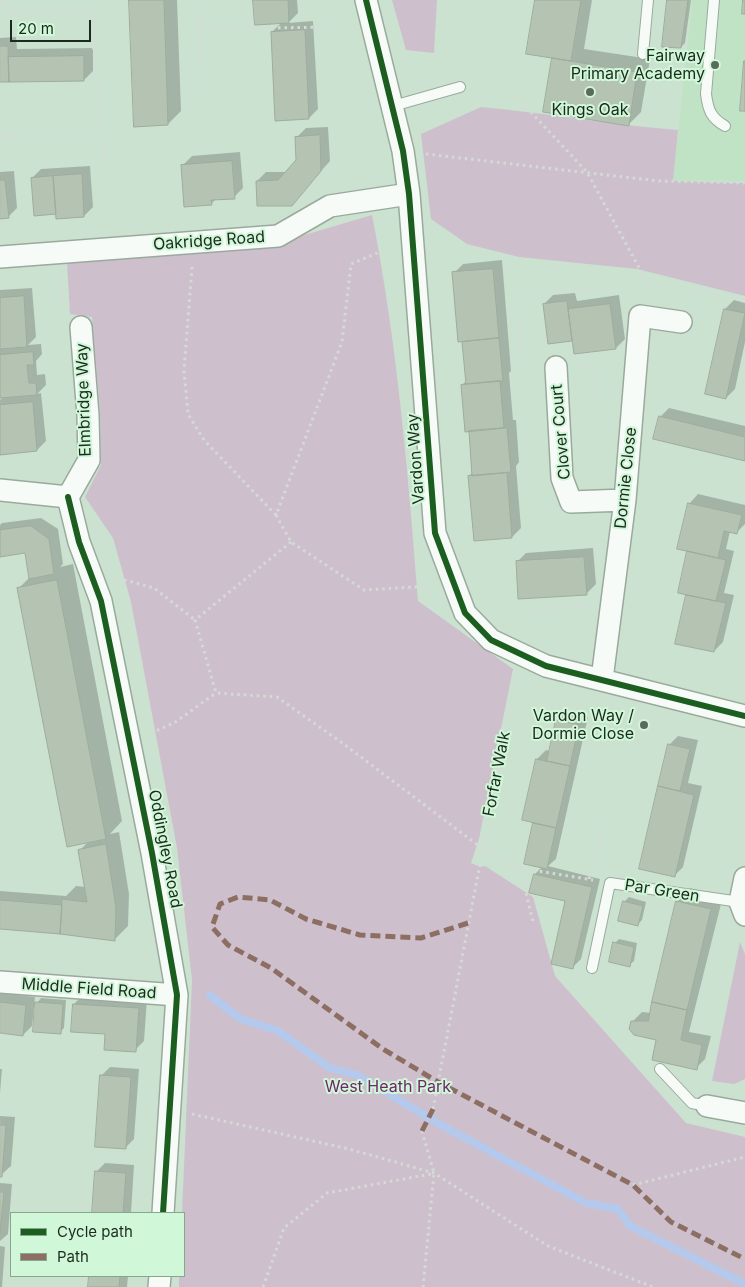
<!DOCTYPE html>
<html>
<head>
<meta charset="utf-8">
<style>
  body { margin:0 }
  #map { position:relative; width:745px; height:1287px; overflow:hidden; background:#cce2d0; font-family:Inter,sans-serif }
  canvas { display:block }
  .legend { position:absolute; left:10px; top:1212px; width:175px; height:65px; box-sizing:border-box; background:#d0f7d7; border:1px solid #88a58d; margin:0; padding:6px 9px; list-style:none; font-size:15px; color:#1c2a1e }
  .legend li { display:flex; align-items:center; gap:10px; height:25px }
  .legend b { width:25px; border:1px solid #88a58d }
  .scale { position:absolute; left:10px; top:20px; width:81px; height:22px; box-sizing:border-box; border:2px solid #1c2a1e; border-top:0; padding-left:6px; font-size:15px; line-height:18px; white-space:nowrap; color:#1c2a1e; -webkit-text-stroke:4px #d0f7d7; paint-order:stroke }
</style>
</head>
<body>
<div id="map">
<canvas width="745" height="1287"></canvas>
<ul class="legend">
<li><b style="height:6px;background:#1b5e20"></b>Cycle path</li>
<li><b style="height:6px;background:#8d6e63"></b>Path</li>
</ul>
<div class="scale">20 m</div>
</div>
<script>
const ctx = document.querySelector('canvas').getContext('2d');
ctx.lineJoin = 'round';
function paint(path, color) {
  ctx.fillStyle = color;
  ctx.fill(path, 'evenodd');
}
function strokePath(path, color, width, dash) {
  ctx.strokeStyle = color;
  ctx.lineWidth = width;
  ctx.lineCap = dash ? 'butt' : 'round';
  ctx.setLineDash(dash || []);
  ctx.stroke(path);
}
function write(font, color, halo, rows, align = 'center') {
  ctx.font = font + ' Inter,sans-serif';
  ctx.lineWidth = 4;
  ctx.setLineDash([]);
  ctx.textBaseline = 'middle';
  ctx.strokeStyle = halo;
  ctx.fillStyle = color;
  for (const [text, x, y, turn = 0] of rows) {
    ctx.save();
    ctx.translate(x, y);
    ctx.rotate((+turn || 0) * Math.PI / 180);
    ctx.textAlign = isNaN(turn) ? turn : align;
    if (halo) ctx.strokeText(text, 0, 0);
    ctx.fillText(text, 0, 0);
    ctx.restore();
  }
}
paint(new Path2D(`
  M692 0H745V181H673Z`), '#c0e3c6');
paint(new Path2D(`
  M392 0H437L434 53 406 50Z
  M481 107C547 113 612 125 678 130L673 181 745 183V296L637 269 519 257 467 244 431 219 421 134Z
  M372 215C397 342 408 471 418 601L513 669 479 839 471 863 480 867 485 866 533 897 555 976 686 1123 745 1137V1287H179V1276H184L182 1213 192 980 177 848 131 602 113 538 85 497 101 465 100 410 92 317 70 314 67 263 274 244Z
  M740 942 745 954V1079L734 1084 712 1081Z`), '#cebfcd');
paint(new Path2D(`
  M130 0H177L181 111 168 124Z
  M255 0H297L298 13 288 23 313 21 318 109 309 118 272 32 282 22Z
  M536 0H592L584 49 650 59 641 112 628 125 553 57Z
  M668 0H691L685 43 681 47Z
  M16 37 17 49 93 48V71L84 80 0 81V38Z
  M328 127 330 161 292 204 257 181 266 172H287L298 161 297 137 306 128Z
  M240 152 243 188 234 197 216 199 211 204 183 165 192 156Z
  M90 166 93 207 84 216 57 213 32 178 41 169Z
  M14 171 17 208 8 217 0 218V172Z
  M502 260 511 371 509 373 513 420H516L519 462 516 466 521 528 512 537 469 476 473 472 470 430 462 385 467 380 454 273 463 264Z
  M32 288 36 337 28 345 41 344 42 354 36 361 37 375 45 374 46 385 37 394 41 393 46 441 37 450 0 453V400L4 396 0 397V290Z
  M575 293 577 301 619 295 625 339 616 348 573 339 549 342 544 304 553 295Z
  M734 300 745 303V342L735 389 726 398 725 309Z
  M669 408 745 426V460L660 417Z
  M698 494 745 505V524L737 532 730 531 726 549 734 551 724 593 734 595 723 642 714 651 676 643 688 594 689 504Z
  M41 518 58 529 63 564 60 567 73 564 122 821 110 834 119 832 129 894 128 926 115 939 0 928V891L66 896 76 886 86 887 79 851 89 841 19 588 30 577 26 551 0 555V525L2 523Z
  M593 548 596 584 587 593 517 562 526 553Z
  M566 712 588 717 556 859 548 866 600 879 581 959 572 968 566 900 535 874 542 867 526 863 535 822 523 819 537 759 546 750 550 751 557 721Z
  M678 736 698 740 688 783 702 786 683 867 674 876 641 868 669 745Z
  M690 888 723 896 689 1032 711 1036 705 1059 696 1068 633 1021 642 1012 651 1013 677 902Z
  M629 897 646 902 642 920 637 925 624 902Z
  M619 939 637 943 634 961 629 965 615 943Z
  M0 993 35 997 32 1026 23 1035 0 1032V1034Z
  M83 995 147 999 144 1041 135 1050 106 1033 74 1004Z
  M41 998 66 1000 64 1028 60 1032 37 1003Z
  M110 1067 139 1069 134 1139 125 1148 101 1076Z
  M0 1069H2L0 1093Z
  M0 1116 15 1117 11 1166 1 1175Z
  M105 1163 134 1165 131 1213H93L96 1172Z
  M0 1183 12 1184 8 1234 0 1241Z
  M0 1246 5 1247 2 1287H0Z
  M90 1276H128L127 1287H89Z`), '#0003');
strokePath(new Path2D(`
  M210 995 239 1018 278 1031 330 1068 357 1075 441 1125 586 1203 618 1209 630 1226 745 1284`), '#b5c9ec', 8);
const building = new Path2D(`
  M129 0H164L168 125 134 127Z
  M253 0H288L289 23 255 25Z
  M535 0H581L571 61 526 54Z
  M667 0H688L681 48 662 47Z
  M743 0H745V14H742Z
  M305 30 309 119 275 121 271 32Z
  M0 46H8L9 82H0Z
  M84 56V81L9 82 8 57Z
  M552 58 637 72 629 126 543 112Z
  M744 61H745V111H740Z
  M320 135 321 171 292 206H257L256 181 278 180 296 160 295 137Z
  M232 161 235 199 211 200 212 205 184 207 181 165Z
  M82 174 84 217 56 219 53 176Z
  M53 176 56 214 34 216 31 178Z
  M0 180H5L9 218 0 219Z
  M493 269 499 338 458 342 452 272Z
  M24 296 27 347 0 349V298Z
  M567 301 572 341 548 344 543 304Z
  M610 304 616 349 574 354 568 309Z
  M724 309 745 313 726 399 705 394Z
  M499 338 503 381 466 384 462 342Z
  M33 352 34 365H27L29 383H36L37 395 0 398V355Z
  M500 381 504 428 465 432 461 385Z
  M33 402 37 451 0 455V405Z
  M659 416 745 437V461L653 439Z
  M507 428 511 472 472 476 469 431Z
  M507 473 512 538 474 541 468 476Z
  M688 503 742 515 737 534 724 531 718 558 677 549Z
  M31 526 49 539 54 574 29 579 25 553 0 557V530Z
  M687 551 726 560 716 601 678 593Z
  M584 557 587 595 518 599 516 561Z
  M57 580 106 839 67 847 17 588Z
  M686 595 726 603 714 652 675 644Z
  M556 720 579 725 570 766 547 761Z
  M668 744 690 749 680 791 658 786Z
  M536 759 570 766 556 828 522 820Z
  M658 786 694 795 675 877 639 869Z
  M533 823 556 828 547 869 524 864Z
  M106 844 116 908 115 941 60 934 62 899 87 902 78 850Z
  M534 874 592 887 573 969 551 964 565 901 529 893Z
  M0 900 62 905 60 934 0 929Z
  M623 901 643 906 638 926 618 921Z
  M676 901 711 909 687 1010 652 1002Z
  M613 942 634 947 630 967 609 962Z
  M0 1002 26 1005 23 1036 0 1033Z
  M35 1002 63 1004 61 1034 33 1032Z
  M652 1002 687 1010 681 1040 702 1045 697 1070 652 1060 656 1040 634 1035 629 1029 631 1021H648Z
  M73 1004 139 1008 136 1052 104 1050 105 1034 71 1032Z
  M100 1075 131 1077 126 1149 95 1147Z
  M0 1125H6L2 1177H0Z
  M95 1171 126 1173 123 1213H92Z
  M0 1192H4L0 1233Z
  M89 1276H120L119 1287H88Z`);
paint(building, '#b5c3b3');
strokePath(building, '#9eac9d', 1);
const lane = new Path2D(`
  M714 0 706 94C708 110 711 118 725 126
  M643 54 648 0
  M393 106 460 87
  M592 968 610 883 740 902
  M660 1069 692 1103 707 1106`);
const street = new Path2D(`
  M366 0 403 151 409 194 435 533 465 613 491 640 546 666 745 716
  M0 257 278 236 330 206 409 194
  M556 367 562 478 571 502 625 500
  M0 490 68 497
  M68 497 79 542 101 601 152 853 177 995 163 1213
  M68 497 89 460 88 415 81 327
  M602 679 625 500 640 316 681 322
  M745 878 740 902 745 915
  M0 982 177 995
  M707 1106 745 1113
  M159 1287 160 1276`);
strokePath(lane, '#99aa9c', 12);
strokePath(street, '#99aa9c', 24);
strokePath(new Path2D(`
  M2 0 13 14 90 12 105 161
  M198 2 204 87
  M200 29 335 27
  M513 93 587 172 650 288
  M0 134 102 133
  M426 154 659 181 745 183
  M192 267 184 371 188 414 204 440 276 515 342 342 351 264 389 248
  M62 275 64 311
  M692 289 745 301
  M533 363 523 362 516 297 610 287
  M579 366H593L596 394
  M276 515 291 542 364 590 430 586
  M291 542 195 620 216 693 277 697 341 742 483 849 520 868 593 880
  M118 578 154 588 195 620
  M532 610 589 605
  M151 733 174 723 216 693
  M520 868 533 922
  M589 879 605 812
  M433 1109 516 677
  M192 1114 349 1149 434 1173 548 1246 653 1287
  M422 1131 434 1173 423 1287
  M633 1185 745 1157
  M263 1287 284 1228 327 1193 431 1174`), '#d4dbd6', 3, [2.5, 4]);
strokePath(lane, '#f7fbf8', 10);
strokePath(street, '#f7fbf8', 21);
strokePath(new Path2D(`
  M468 923 421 938 360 935 306 919 270 900 238 897 220 904 212 927 228 945 271 968 383 1049 438 1082 633 1185 671 1222 745 1259
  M422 1131 433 1109`), '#8d6e63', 5, [10, 5]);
strokePath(new Path2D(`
  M366 0 403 151 409 194 435 533 465 613 491 640 546 666 745 716
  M68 497 79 542 101 601 152 853 177 995 163 1213`), '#1b5e20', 6);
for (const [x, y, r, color] of [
  [715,65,5,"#5a6a5c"],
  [590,92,5,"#5a6a5c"],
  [644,725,5,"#5a6a5c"]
]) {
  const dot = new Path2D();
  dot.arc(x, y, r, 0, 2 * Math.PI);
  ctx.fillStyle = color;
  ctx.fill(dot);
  strokePath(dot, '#d0f7d7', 2);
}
write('16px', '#1c2a1e', '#d0f7d7', [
  ["Fairway",705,56],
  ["Primary Academy",705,74],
  ["Kings Oak",590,110,"center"],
  ["Vardon Way /",634,716],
  ["Dormie Close",634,734]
], 'right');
write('16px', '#1c2a1e', '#d0f7d7', [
  ["Oakridge Road",209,241,-4],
  ["Elmbridge Way",84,400,-92],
  ["Clover Court",561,432,-95],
  ["Vardon Way",416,459,-94],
  ["Dormie Close",626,478,-84],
  ["Forfar Walk",497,774,-79],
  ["Oddingley Road",165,849,79],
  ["Par Green",662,891,9],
  ["Middle Field Road",89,989,4]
]);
write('16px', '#6f266b', '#d0f7d7', [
  ["West Heath Park",388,1087]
]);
</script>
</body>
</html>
